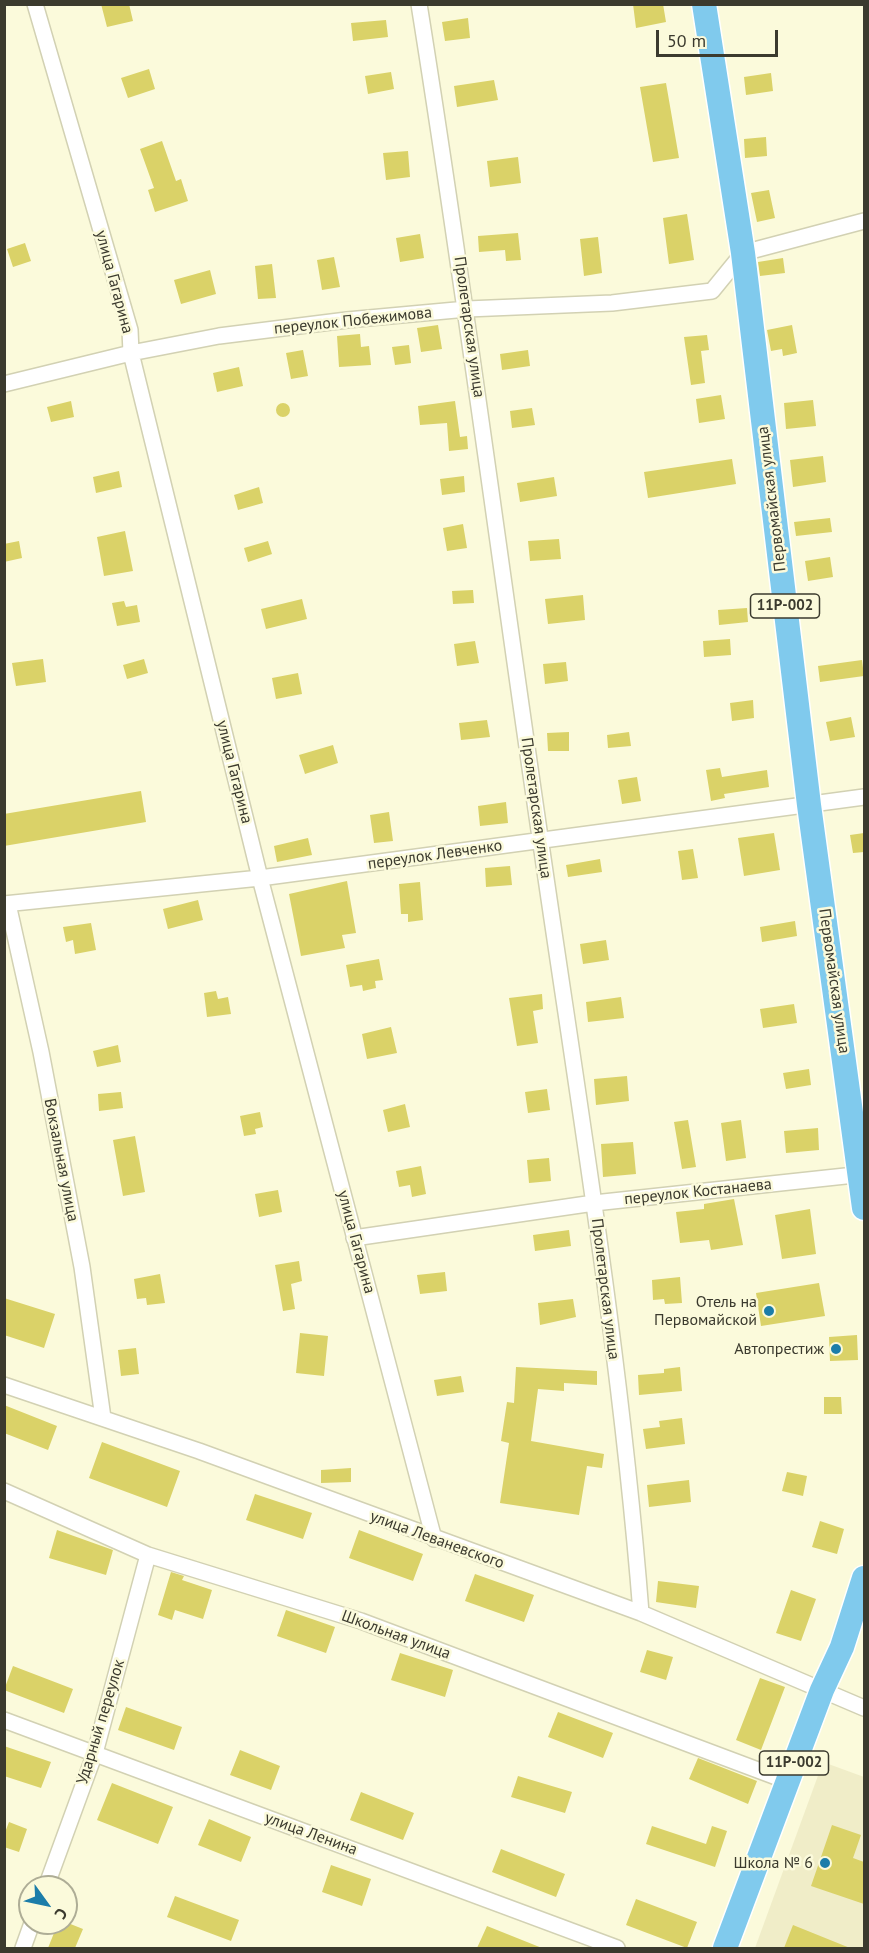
<!DOCTYPE html>
<html>
<head>
<meta charset="utf-8">
<style>
  body { margin:0 }
  #map { position:relative; width:869px; height:1953px; overflow:hidden; background:#fbfadb; font-family:"PT Sans",sans-serif }
  canvas { display:block }
  .frame { position:absolute; inset:0; border:6px solid #3b3a2e; pointer-events:none }
  .north { position:absolute; left:18px; top:1875px; width:60px; height:60px; box-sizing:border-box; background:#fbfadb; border:2px solid #aead96; border-radius:50%; rotate:123deg; font-size:16px; font-weight:700; line-height:24px; text-align:center; color:#3b3a2e }
  .north::after { content:''; display:block; margin:auto; width:21px; height:27px; background:#1c7da9; clip-path:polygon(50% 0,100% 100%,50% 72%,0 100%) }
  .scale { position:absolute; left:656px; top:30px; width:122px; height:27px; box-sizing:border-box; border:3px solid #3b3a2e; border-top:0; padding-left:8px; font-size:18px; line-height:21px; white-space:nowrap; color:#3b3a2e; -webkit-text-stroke:4px #fbfadb; paint-order:stroke }
</style>
</head>
<body>
<div id="map">
<canvas width="869" height="1953"></canvas>
<div class="frame"></div>
<div class="north">С</div>
<div class="scale">50 m</div>
</div>
<script>
const ctx = document.querySelector('canvas').getContext('2d');
ctx.lineJoin = 'round';
function paint(path, color) {
  ctx.fillStyle = color;
  ctx.fill(path, 'evenodd');
}
function strokePath(path, color, width, dash) {
  ctx.strokeStyle = color;
  ctx.lineWidth = width;
  ctx.lineCap = dash ? 'butt' : 'round';
  ctx.setLineDash(dash || []);
  ctx.stroke(path);
}
function write(font, color, halo, rows, align = 'center') {
  ctx.font = font + ' "PT Sans",sans-serif';
  ctx.lineWidth = 5;
  ctx.setLineDash([]);
  ctx.textBaseline = 'middle';
  ctx.strokeStyle = halo;
  ctx.fillStyle = color;
  for (const [text, x, y, turn = 0] of rows) {
    ctx.save();
    ctx.translate(x, y);
    ctx.rotate((+turn || 0) * Math.PI / 180);
    ctx.textAlign = isNaN(turn) ? turn : align;
    if (halo) ctx.strokeText(text, 0, 0);
    ctx.fillText(text, 0, 0);
    ctx.restore();
  }
}
paint(new Path2D(`
  M823 1762 864 1777V1948H755Z`), '#f0edc8');
paint(new Path2D(`
  M101 4H129L133 21 107 27Z
  M633 4H663L666 22 636 28Z
  M468 18 470 38 445 41 442 22Z
  M386 20 388 37 353 41 351 23Z
  M149 69 155 89 128 98 121 78Z
  M391 72 394 89 368 94 365 76Z
  M771 73 773 91 746 95 744 77Z
  M494 80 498 100 457 107 454 86Z
  M666 83 679 158 653 162 640 87Z
  M766 137 767 156 745 158 744 139Z
  M162 141 176 181 181 179 188 201 155 212 148 190 154 188 140 149Z
  M408 151 410 177 386 180 383 153Z
  M518 157 521 183 490 187 487 161Z
  M769 190 775 218 757 222 751 193Z
  M687 214 694 260 669 264 663 218Z
  M518 233 521 260 506 261 505 250 479 252 478 236Z
  M420 234 424 258 400 262 396 238Z
  M598 237 602 273 584 276 580 239Z
  M25 243 31 261 13 267 7 249Z
  M334 257 340 287 322 290 317 260Z
  M783 258 785 273 760 276 758 262Z
  M272 264 276 298 258 299 255 266Z
  M210 270 216 294 181 304 174 280Z
  M438 325 442 349 421 352 417 328Z
  M792 325 797 353 783 356 782 349 771 351 767 330Z
  M360 334 361 347 369 346 371 365 339 367 337 336Z
  M707 335 709 350 701 351 705 383 691 385 684 337Z
  M409 345 411 363 395 365 392 347Z
  M303 350 308 376 291 379 286 353Z
  M528 350 530 366 502 370 500 354Z
  M239 367 243 386 217 392 213 373Z
  M721 395 725 419 699 423 696 399Z
  M813 400 816 426 786 429 784 403Z
  M71 401 74 417 51 422 47 407Z
  M455 401 460 437 467 436 468 449 449 451 447 423 420 425 418 406Z
  M276 410a7 7 0 1 1 14 0a7 7 0 1 1-14 0Z
  M532 408 535 425 512 428 510 411Z
  M823 456 826 482 793 487 790 460Z
  M732 459 736 484 648 498 644 472Z
  M119 471 122 487 96 493 93 477Z
  M464 476 465 492 442 495 440 479Z
  M554 477 557 496 520 502 517 483Z
  M259 487 263 503 238 510 234 495Z
  M830 518 832 532 796 536 794 522Z
  M463 524 467 548 447 551 443 528Z
  M125 531 133 571 104 576 97 537Z
  M559 539 561 559 530 561 528 541Z
  M19 541 22 558 4 562V544Z
  M268 541 272 554 248 562 244 548Z
  M830 557 833 577 808 581 805 561Z
  M473 590 474 603 453 604 452 591Z
  M583 595 585 620 548 624 545 599Z
  M302 599 307 619 266 629 261 609Z
  M124 601 126 607 137 605 140 622 117 626 112 603Z
  M747 608 748 622 719 625 718 610Z
  M730 639 731 655 704 657 703 641Z
  M475 641 479 663 457 666 454 644Z
  M43 659 46 682 16 686 12 663Z
  M144 659 148 673 127 679 123 665Z
  M862 660 864 676 820 682 818 666Z
  M566 662 568 681 545 684 543 664Z
  M298 673 302 694 276 699 272 678Z
  M753 700 754 718 732 721 730 703Z
  M851 717 855 737 830 741 826 722Z
  M487 720 490 737 461 740 459 723Z
  M569 732V751H548L547 733Z
  M629 732 631 746 608 748 607 735Z
  M333 745 338 763 305 774 299 755Z
  M720 768 722 777 767 770 769 787 724 794 725 798 711 801 706 770Z
  M637 777 641 801 622 804 618 780Z
  M141 791 146 822 4 846V814Z
  M506 802 508 823 480 826 478 806Z
  M389 812 393 841 374 843 370 815Z
  M774 833 780 870 744 876 738 838Z
  M864 833V852L853 853 850 835Z
  M308 838 312 855 277 862 274 846Z
  M693 849 698 878 682 880 678 851Z
  M600 859 602 872 568 877 566 865Z
  M510 866 512 885 486 887 485 868Z
  M347 881 356 933 342 935 345 948 301 956 289 894Z
  M420 882 423 920 408 922V914H401L399 884Z
  M198 900 203 920 168 929 163 909Z
  M795 921 797 936 762 942 760 927Z
  M91 923 96 950 75 954 73 940 66 942 63 927Z
  M606 940 609 960 583 964 580 944Z
  M379 959 383 980 375 981 376 988 363 991 362 985 350 987 346 965Z
  M216 991 218 999 228 997 231 1014 207 1017 204 993Z
  M542 994 543 1009 533 1011 538 1043 517 1046 509 998Z
  M621 997 624 1018 588 1022 586 1002Z
  M794 1004 797 1023 763 1028 760 1009Z
  M391 1027 397 1053 367 1059 362 1034Z
  M118 1045 121 1062 97 1067 93 1051Z
  M809 1069 811 1085 786 1089 783 1073Z
  M627 1076 629 1101 596 1105 594 1079Z
  M547 1089 550 1110 528 1113 525 1092Z
  M121 1092 123 1108 99 1111 98 1094Z
  M405 1104 410 1127 388 1132 383 1110Z
  M260 1112 263 1127 255 1129 256 1134 244 1136 240 1116Z
  M688 1120 696 1167 682 1169 674 1122Z
  M741 1120 746 1158 726 1161 721 1123Z
  M818 1128 819 1150 786 1153 784 1131Z
  M135 1136 145 1192 123 1196 113 1140Z
  M633 1142 636 1174 603 1177 601 1144Z
  M549 1158 551 1181 529 1183 527 1160Z
  M421 1166 426 1194 412 1197 410 1185 399 1187 396 1171Z
  M278 1190 282 1212 259 1217 255 1194Z
  M734 1199 743 1245 711 1250 709 1240 680 1243 676 1212 704 1209V1204Z
  M810 1209 816 1254 782 1259 775 1215Z
  M569 1230 571 1246 535 1251 533 1235Z
  M299 1261 302 1281 291 1284 295 1309 283 1311 275 1265Z
  M445 1272 447 1291 420 1294 417 1275Z
  M160 1274 165 1303 147 1305 146 1298 137 1299 134 1279Z
  M680 1277 682 1303 665 1304 664 1299 653 1300 652 1280Z
  M819 1283 825 1316 761 1326 756 1293Z
  M4 1298 55 1314 44 1348 4 1335Z
  M573 1299 576 1317 540 1325 538 1303Z
  M300 1333 328 1336 324 1376 296 1373Z
  M857 1335 858 1360 830 1361 829 1337Z
  M136 1348 139 1374 121 1376 118 1350Z
  M516 1367 597 1371V1385L564 1383V1391L538 1389 531 1441 604 1454 602 1468 587 1466 579 1515 500 1503 509 1443 501 1441 507 1402 514 1403Z
  M680 1367 682 1391 639 1395 638 1375 664 1373V1369Z
  M461 1376 464 1392 437 1396 434 1380Z
  M824 1397H841L842 1414H824Z
  M4 1405 57 1426 48 1450 4 1433Z
  M682 1418 685 1444 646 1449 643 1429 660 1427 659 1421Z
  M102 1442 180 1471 167 1507 89 1478Z
  M351 1468V1482L321 1483V1470Z
  M787 1472 807 1476 803 1496 782 1491Z
  M689 1480 691 1502 649 1507 647 1485Z
  M255 1494 312 1513 303 1539 246 1520Z
  M820 1521 844 1529 837 1554 812 1547Z
  M57 1530 113 1550 106 1575 49 1558Z
  M359 1530 423 1554 413 1581 349 1558Z
  M171 1572 184 1576 182 1580 212 1590 203 1619 175 1610 172 1620 158 1615Z
  M475 1574 534 1595 524 1622 465 1601Z
  M658 1581 699 1586 696 1608 656 1602Z
  M791 1590 816 1599 801 1641 776 1633Z
  M286 1610 335 1627 326 1653 277 1636Z
  M647 1650 673 1657 666 1680 640 1672Z
  M400 1653 453 1670 445 1697 391 1680Z
  M13 1666 73 1689 64 1713 4 1690Z
  M760 1678 785 1687 761 1750 736 1740Z
  M126 1707 182 1727 174 1750 118 1730Z
  M558 1712 613 1733 603 1758 548 1737Z
  M4 1746 51 1762 41 1788 4 1776Z
  M240 1750 280 1766 271 1790 230 1775Z
  M698 1758 757 1781 748 1804 689 1779Z
  M518 1776 572 1792 565 1813 511 1797Z
  M112 1783 173 1807 158 1844 97 1820Z
  M361 1792 414 1813 403 1840 350 1820Z
  M209 1819 251 1837 241 1862 198 1845Z
  M9 1822 27 1829 19 1852 4 1847V1835Z
  M832 1825 861 1835 853 1858 864 1862V1904L811 1886Z
  M652 1826 706 1844 712 1826 727 1831 715 1867 646 1844Z
  M501 1849 565 1874 556 1897 492 1872Z
  M331 1865 371 1879 362 1906 322 1892Z
  M175 1896 239 1920 231 1941 167 1917Z
  M636 1899 697 1922 687 1948 626 1925Z
  M58 1923H68L83 1929 75 1948H48Z
  M793 1925 850 1948H784Z
  M487 1926 542 1948H477Z`), '#dad268');
const street = new Path2D(`
  M35 4 130 330 131 353 260 878 434 1539
  M419 4C464 284 500 564 541 844 578 1100 621 1355 641 1613
  M4 384 131 353 219 336 347 320 467 309 612 303 712 291 743 253 864 221
  M4 904 260 878 864 797
  M8 904 41 1052 82 1267 103 1418
  M354 1238 594 1203 864 1174
  M4 1385 199 1451 641 1613 864 1708
  M4 1491 148 1555 361 1621 787 1781
  M4 1720 617 1948
  M46 1887 95 1753 148 1555
  M23 1948 32 1923`);
const primary = new Path2D(`
  M704 4 743 253 809 805 864 1208
  M725 1948 822 1690 842 1647 864 1578`);
strokePath(street, '#d2d1b3', 18);
strokePath(primary, '#fff', 27);
strokePath(street, '#fff', 15);
strokePath(primary, '#80caed', 24);
for (const [x, y, r, color] of [
  [769,1311,6,"#1c7da9"],
  [836,1349,6,"#1c7da9"],
  [825,1863,6,"#1c7da9"]
]) {
  const dot = new Path2D();
  dot.arc(x, y, r, 0, 2 * Math.PI);
  ctx.fillStyle = color;
  ctx.fill(dot);
  strokePath(dot, '#fbfadb', 2);
}
for (const [x, y, w] of [
  [785,606,69],
  [794,1763,69]
]) {
  const box = new Path2D();
  box.roundRect(x - w / 2, y - 12, w, 24, 4.5);
  ctx.fillStyle = '#fbfadb';
  ctx.fill(box);
  strokePath(box, '#3b3a2e', 1.5);
}
write('bold 15px', '#3b3a2e', null, [
  ["11Р-002",785,606],
  ["11Р-002",794,1763]
]);
write('16px', '#3b3a2e', '#fbfadb', [
  ["улица Гагарина",114,282,75],
  ["переулок Побежимова",353,321,-6],
  ["Пролетарская улица",469,327,82],
  ["Первомайская улица",772,499,-97],
  ["улица Гагарина",234,772,76],
  ["Пролетарская улица",536,808,82],
  ["переулок Левченко",435,855,-8],
  ["Первомайская улица",834,981,82],
  ["Вокзальная улица",61,1160,79],
  ["переулок Костанаева",698,1192,-6],
  ["улица Гагарина",356,1242,75],
  ["Пролетарская улица",605,1289,83],
  ["улица Леваневского",437,1540,20],
  ["Школьная улица",396,1635,20],
  ["Ударный переулок",101,1722,-73],
  ["улица Ленина",311,1834,20]
]);
write('16px', '#3b3a2e', '#fbfadb', [
  ["Отель на",757,1302],
  ["Первомайской",757,1320],
  ["Автопрестиж",824,1349],
  ["Школа № 6",813,1863]
], 'right');
</script>
</body>
</html>
